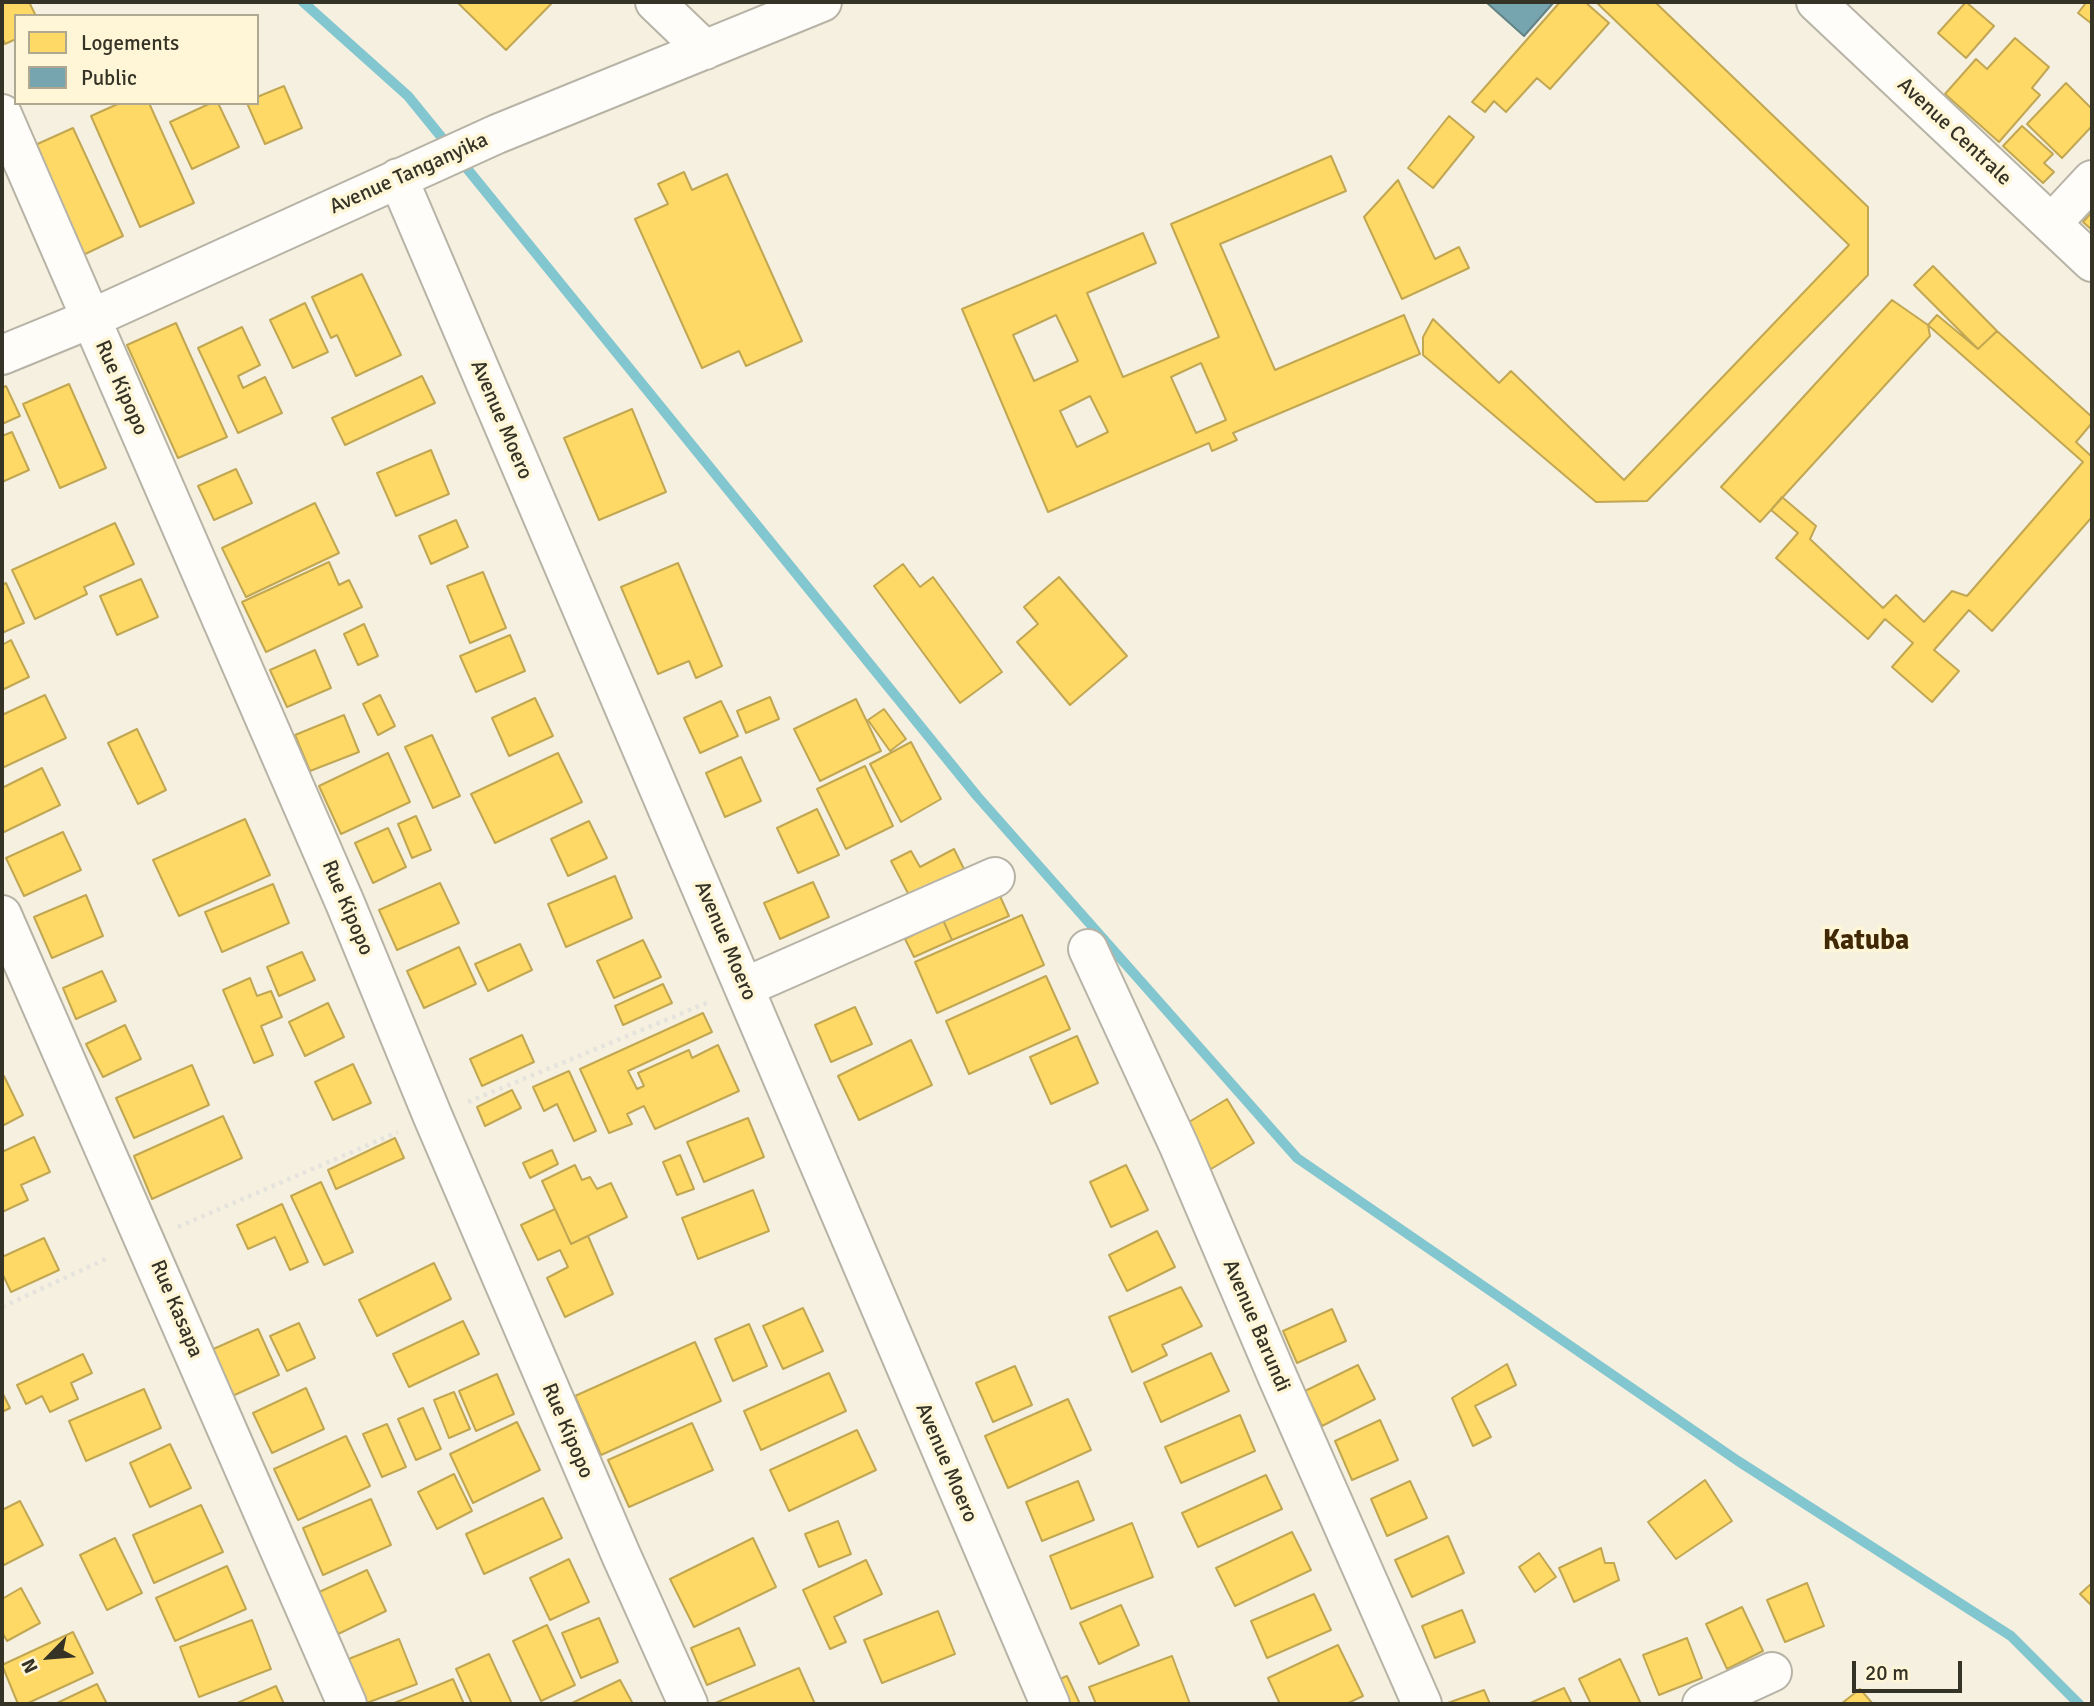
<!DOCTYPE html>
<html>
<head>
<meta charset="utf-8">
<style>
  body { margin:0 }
  #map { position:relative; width:2094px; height:1706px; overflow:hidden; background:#f5f0df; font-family:Signika,sans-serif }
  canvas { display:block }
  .frame { position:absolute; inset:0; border:4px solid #353226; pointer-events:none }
  .legend { position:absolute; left:14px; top:14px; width:245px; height:91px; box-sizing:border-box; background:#fef6d6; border:2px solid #aea890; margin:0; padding:9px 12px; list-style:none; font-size:21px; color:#353226 }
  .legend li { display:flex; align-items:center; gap:14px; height:35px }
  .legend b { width:35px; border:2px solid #aea890 }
  .north { position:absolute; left:14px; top:1622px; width:70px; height:70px; -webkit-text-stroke:5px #fef6d6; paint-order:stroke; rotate:245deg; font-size:19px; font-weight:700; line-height:28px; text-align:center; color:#353226 }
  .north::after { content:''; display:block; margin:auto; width:24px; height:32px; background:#353226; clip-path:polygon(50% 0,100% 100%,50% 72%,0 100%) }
  .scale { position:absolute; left:1852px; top:1661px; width:110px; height:32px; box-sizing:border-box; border:4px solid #353226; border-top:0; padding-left:9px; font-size:21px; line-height:24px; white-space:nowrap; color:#353226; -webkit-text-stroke:5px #fef6d6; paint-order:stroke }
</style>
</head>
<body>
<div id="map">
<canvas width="2094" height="1706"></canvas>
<div class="frame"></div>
<ul class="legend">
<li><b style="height:19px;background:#ffd966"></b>Logements</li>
<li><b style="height:19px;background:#76a5af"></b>Public</li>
</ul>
<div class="north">N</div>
<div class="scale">20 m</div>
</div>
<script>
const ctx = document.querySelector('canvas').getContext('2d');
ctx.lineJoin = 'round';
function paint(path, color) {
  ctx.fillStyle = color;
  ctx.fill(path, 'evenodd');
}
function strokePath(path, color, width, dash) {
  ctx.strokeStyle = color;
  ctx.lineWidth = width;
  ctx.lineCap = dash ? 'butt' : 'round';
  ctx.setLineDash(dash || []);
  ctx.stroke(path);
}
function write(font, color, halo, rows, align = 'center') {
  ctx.font = font + ' Signika,sans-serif';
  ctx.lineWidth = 7;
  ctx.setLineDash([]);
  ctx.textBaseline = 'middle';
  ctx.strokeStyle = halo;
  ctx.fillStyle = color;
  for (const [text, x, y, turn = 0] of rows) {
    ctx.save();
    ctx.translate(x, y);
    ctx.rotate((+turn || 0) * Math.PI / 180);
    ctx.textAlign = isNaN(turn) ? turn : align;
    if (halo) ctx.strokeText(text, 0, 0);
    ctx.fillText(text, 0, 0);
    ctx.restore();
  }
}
const homes = new Path2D(`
  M6 2H29L36 16H16V39L5 44 2 37V4Z
  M457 2H553L506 50Z
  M1560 2H1585L1609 23 1550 89 1537 78 1506 112 1494 101 1485 112 1472 102Z
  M1596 2H1655L1868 207V275L1647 501 1596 502 1423 355V337L1433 319 1499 383 1511 371 1624 480 1849 245Z
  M1966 2 1994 26 1966 58 1938 33Z
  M2082 2H2092V24L2078 13 2085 4Z
  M2015 38 2049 67 2032 88 2040 95 1999 142 1945 94 1976 59 1987 69Z
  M2066 83 2092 109V126L2062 158 2027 124Z
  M284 86 302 128 265 144 247 103H257V97Z
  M120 103H149L194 203 140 227 91 116Z
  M211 103H218L239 147 192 169 170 122Z
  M1449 116 1474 137 1433 188 1408 168Z
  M2022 126 2053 154 2044 163 2054 172 2043 183 2003 146Z
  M73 128 123 236 83 255 33 146Z
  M1331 156 1346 191 1220 244 1275 370 1404 315 1420 354 1233 433 1237 440 1212 451 1209 443 1048 512 962 309 1143 233 1156 263 1087 293 1123 377 1219 337 1171 224ZM1056 315 1078 361 1034 381 1013 335ZM1201 363 1226 420 1196 433 1171 377ZM1090 396 1108 432 1077 447 1060 411Z
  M684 172 692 190 727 174 802 341 746 366 739 351 702 368 635 219 668 204 658 184Z
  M1398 180 1435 259 1459 247 1469 268 1402 299 1364 217Z
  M2092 212V230L2083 222Z
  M1933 266 1997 331 1978 349 1914 285Z
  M362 274 401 355 356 376 337 335 331 338 312 297Z
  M1892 300 1928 325 1930 336 1760 522 1721 487Z
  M305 303 328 352 293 368 270 320Z
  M1937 315 1978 349 1997 331 2092 417V423L2076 442 2092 457V517L1992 631 1969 610 1934 650 1959 671 1932 702 1892 667 1913 643 1885 619 1868 639 1776 558 1798 533 1771 510 1782 497 1816 526 1810 539 1883 608 1896 595 1924 622 1952 591 1967 596 2083 462 1928 325Z
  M176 323 227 437 178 458 127 345Z
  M242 327 260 365 238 376 243 388 265 377 282 413 238 433 198 348Z
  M422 376 435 403 345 445 332 418Z
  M69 384 106 468 60 488 23 404Z
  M6 386 20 416 2 424V388Z
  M632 409 666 492 599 520 564 438Z
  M12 432 29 470 2 482V436Z
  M431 450 449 494 396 516 377 473Z
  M236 469 252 503 214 520 198 486Z
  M315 503 339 553 246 597 222 548Z
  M456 520 468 547 431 564 419 536Z
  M115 523 134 564 84 587 87 594 35 619 12 570Z
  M329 562 339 585 349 580 362 607 266 652 242 602Z
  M678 563 722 666 696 678 689 661 658 674 621 587Z
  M903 564 920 587 933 577 1002 672 960 703 874 586Z
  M483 572 506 628 470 643 447 586Z
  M1059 577 1127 656 1070 705 1017 642 1038 624 1024 607Z
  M141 579 158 617 117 635 100 596Z
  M6 583 24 623 2 633V585Z
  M364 624 378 656 358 665 344 634Z
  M510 635 525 671 476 692 460 656Z
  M11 640 29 677 2 690V645Z
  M315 650 331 688 287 707 270 670Z
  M45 695 66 738 2 768V715Z
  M380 695 395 726 378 735 363 704Z
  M770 697 779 719 746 733 737 711Z
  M535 698 553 736 509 756 492 718Z
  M856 699 881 751 820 781 794 729Z
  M721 701 738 736 700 753 684 718Z
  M884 709 906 739 890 751 868 720Z
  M344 715 359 752 310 771 295 735Z
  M137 729 166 790 138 804 108 743Z
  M432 735 460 796 433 808 405 747Z
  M911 742 941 799 901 822 870 764Z
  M388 753 410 802 341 834 319 786Z
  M558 753 582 802 495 843 471 794Z
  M741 757 761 801 725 817 706 773Z
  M865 766 893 826 846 849 817 789Z
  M42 768 60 805 2 833V788Z
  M817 809 839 855 798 873 777 828Z
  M416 816 431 850 412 858 398 824Z
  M245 819 270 875 179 916 153 860Z
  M589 821 607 858 568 876 551 839Z
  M388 828 406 867 373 883 355 843Z
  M63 832 81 870 24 896 6 858Z
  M954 849 965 871 911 899 891 861 911 851 920 867Z
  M615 876 632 918 566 947 548 904Z
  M813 882 829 917 780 939 764 903Z
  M440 883 459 923 397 950 379 910Z
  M273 884 289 923 222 952 205 912Z
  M86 895 103 936 52 958 34 917Z
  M1000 896 1009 916 952 940 943 920Z
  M1022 915 1044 965 937 1013 915 962Z
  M943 920 952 940 914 957 905 939Z
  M643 940 661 977 614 998 597 961Z
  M520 944 532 970 488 991 475 964Z
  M459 947 476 984 424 1008 407 971Z
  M302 952 315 980 279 996 267 967Z
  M102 971 116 1001 76 1019 63 988Z
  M1046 976 1070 1029 969 1074 946 1021Z
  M250 978 257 996 271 991 282 1017 261 1026 273 1055 254 1063 223 990Z
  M663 984 672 1003 623 1025 615 1006Z
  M328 1003 344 1037 305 1056 289 1022Z
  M855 1007 872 1044 831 1062 815 1025Z
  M703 1013 712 1032 628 1071 637 1089 644 1086 638 1073 689 1050 692 1058 718 1045 739 1091 655 1129 644 1106 627 1114 632 1124 609 1133 580 1069Z
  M125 1025 141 1059 103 1077 86 1044Z
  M522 1035 534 1062 482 1086 470 1059Z
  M1077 1036 1098 1083 1051 1104 1030 1057Z
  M911 1040 932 1085 859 1120 838 1076Z
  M353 1064 371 1103 333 1120 315 1082Z
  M192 1065 209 1105 134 1138 116 1098Z
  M569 1071 596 1131 574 1141 557 1104 544 1111 533 1087Z
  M4 1076 23 1115 2 1126V1077Z
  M512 1090 521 1108 485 1126 477 1107Z
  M1227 1099 1254 1143 1211 1169 1184 1125Z
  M223 1116 242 1158 152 1199 134 1156Z
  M748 1118 764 1157 704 1182 687 1142Z
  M34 1137 50 1172 21 1185 28 1200 2 1212V1152Z
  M395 1138 404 1158 336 1189 328 1170Z
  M552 1150 558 1164 530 1178 523 1163Z
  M680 1155 694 1189 677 1195 663 1162Z
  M575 1165 582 1180 590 1177 597 1189 611 1183 627 1217 571 1244 542 1181Z
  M1126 1165 1148 1210 1111 1227 1090 1182Z
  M321 1182 353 1252 324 1265 291 1196Z
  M753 1190 769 1231 698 1259 682 1218Z
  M282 1204 308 1262 290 1270 275 1237 248 1249 237 1225Z
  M555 1209 571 1244 588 1236 613 1294 565 1317 547 1278 568 1267 560 1250 538 1260 521 1225Z
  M1157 1231 1175 1267 1127 1291 1109 1255Z
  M44 1238 59 1270 11 1292 2 1273V1257Z
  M434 1263 451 1299 377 1336 359 1300Z
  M1181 1287 1202 1326 1162 1345 1167 1355 1132 1372 1109 1317Z
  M803 1308 823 1351 783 1369 763 1326Z
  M1332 1309 1346 1341 1297 1363 1283 1331Z
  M463 1321 479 1354 409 1387 393 1354Z
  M299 1323 315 1358 287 1371 270 1336Z
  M749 1324 767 1366 733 1381 715 1339Z
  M258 1329 279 1375 230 1397 209 1351Z
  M695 1342 721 1401 601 1455 575 1396Z
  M1211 1353 1229 1391 1161 1422 1144 1383Z
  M83 1354 92 1373 71 1383 78 1399 50 1412 42 1396 26 1404 17 1385Z
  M1507 1364 1516 1385 1475 1406 1491 1437 1473 1446 1452 1398Z
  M1358 1365 1375 1399 1322 1426 1305 1391Z
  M1015 1366 1032 1405 993 1422 976 1383Z
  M829 1373 846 1411 761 1450 744 1411Z
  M497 1374 514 1414 476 1431 459 1391Z
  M306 1388 324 1429 272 1453 253 1413Z
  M144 1389 161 1428 86 1461 69 1421Z
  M2 1392 10 1408 2 1412Z
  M454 1392 470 1429 449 1438 434 1400Z
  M1068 1399 1091 1450 1008 1488 985 1436Z
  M423 1408 441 1449 416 1460 398 1419Z
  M1240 1415 1255 1451 1181 1483 1165 1447Z
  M1380 1420 1398 1460 1352 1480 1335 1441Z
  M517 1422 540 1470 473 1503 450 1454Z
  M692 1423 713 1470 629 1507 608 1460Z
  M387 1424 406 1467 382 1477 363 1434Z
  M857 1430 876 1470 789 1511 770 1470Z
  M346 1436 370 1486 298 1520 274 1469Z
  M170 1444 191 1488 150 1507 130 1463Z
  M454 1474 472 1511 437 1529 418 1492Z
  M1266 1475 1282 1509 1198 1547 1182 1513Z
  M1705 1480 1732 1521 1676 1559 1648 1522Z
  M1078 1481 1094 1520 1042 1541 1026 1502Z
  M1410 1481 1427 1518 1387 1536 1371 1499Z
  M543 1498 562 1538 484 1574 466 1534Z
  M371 1499 391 1545 323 1575 303 1528Z
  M20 1501 43 1545 2 1566V1510Z
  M201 1505 223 1552 154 1583 133 1535Z
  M838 1521 851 1554 819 1567 805 1534Z
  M1132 1523 1153 1577 1071 1609 1050 1556Z
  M1292 1532 1311 1570 1235 1606 1216 1568Z
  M1448 1536 1464 1573 1412 1597 1395 1560Z
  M115 1538 142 1593 107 1610 80 1555Z
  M753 1538 776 1587 694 1627 670 1579Z
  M1601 1548 1605 1563H1614L1619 1580 1574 1602 1559 1568Z
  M1539 1553 1556 1577 1535 1592 1519 1567Z
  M569 1559 589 1602 550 1620 530 1578Z
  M866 1560 882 1594 834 1617 846 1642 830 1649 803 1590Z
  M227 1566 246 1609 175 1641 156 1598Z
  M367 1570 386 1611 336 1635 317 1593Z
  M1807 1583 1824 1626 1785 1642 1767 1600Z
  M2092 1583V1606L2080 1594Z
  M21 1588 40 1623 7 1641 2 1632V1599Z
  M1314 1594 1331 1630 1267 1658 1251 1621Z
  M1121 1605 1139 1645 1099 1664 1080 1623Z
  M1742 1607 1763 1651 1727 1669 1706 1624Z
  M1462 1610 1475 1642 1435 1658 1422 1626Z
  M938 1611 955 1654 882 1683 864 1640Z
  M599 1618 618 1662 581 1678 562 1633Z
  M252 1620 271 1669 199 1697 180 1647Z
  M547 1625 575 1685 541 1701 513 1641Z
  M739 1628 755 1665 707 1685 691 1648Z
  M73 1632 93 1673 26 1704H18L2 1665Z
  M1687 1638 1702 1678 1659 1695 1643 1655Z
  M399 1639 417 1684 364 1704 346 1660Z
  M1338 1645 1363 1696 1346 1704H1280L1268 1678Z
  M489 1654 512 1704H472L456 1669Z
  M1172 1656 1190 1704H1096L1089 1687Z
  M1620 1659 1641 1704H1591L1579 1679Z
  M799 1668 815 1704H713Z
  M1067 1676 1080 1704H1052L1044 1686Z
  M453 1679 464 1704H392Z
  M620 1680 633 1704H570Z
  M97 1684 107 1704H55Z
  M276 1686 284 1704H235Z
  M1564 1688 1572 1704H1528Z
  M1860 1689 1873 1704H1841Z
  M1484 1690 1490 1704H1445Z`);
paint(homes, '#ffd966');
strokePath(homes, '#c2a753', 2);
const public = new Path2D(`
  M1486 2H1554L1524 36Z`);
paint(public, '#76a5af');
strokePath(public, '#628286', 2);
strokePath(new Path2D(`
  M303 2 408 96 977 796 1297 1158 1738 1461 2011 1636 2079 1704`), '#82c6d0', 10);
const street = new Path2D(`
  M655 2 705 50
  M2 114 345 903 433 1117 621 1555 688 1704
  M398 178 1050 1704
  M2052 223 2092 180
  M2 355 90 319 497 134 822 2
  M2 915 347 1704
  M1088 949 1179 1146 1278 1378 1422 1704
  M745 987 995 877
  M1702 1704 1772 1672`);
const secondary = new Path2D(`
  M1816 2 2092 262`);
strokePath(street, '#b7b3a6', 42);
strokePath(secondary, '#b7b3a6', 42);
strokePath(new Path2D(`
  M468 1102 709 1002
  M178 1227 398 1132
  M2 1307 110 1257`), '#e5e3dd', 4.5, [3.5, 5]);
strokePath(street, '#fefdfa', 38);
strokePath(secondary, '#fefdfa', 38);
write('21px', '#353226', '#fef6d6', [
  ["Avenue Centrale",1954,132,43],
  ["Avenue Tanganyika",409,174,-24],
  ["Rue Kipopo",121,388,66],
  ["Avenue Moero",501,420,67],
  ["Rue Kipopo",347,908,67],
  ["Avenue Moero",725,941,67],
  ["Rue Kasapa",176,1309,67],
  ["Avenue Barundi",1256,1326,67],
  ["Rue Kipopo",567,1431,67],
  ["Avenue Moero",946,1463,67]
]);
write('bold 28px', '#412905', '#fef6d6', [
  ["Katuba",1866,942]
]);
</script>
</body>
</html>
